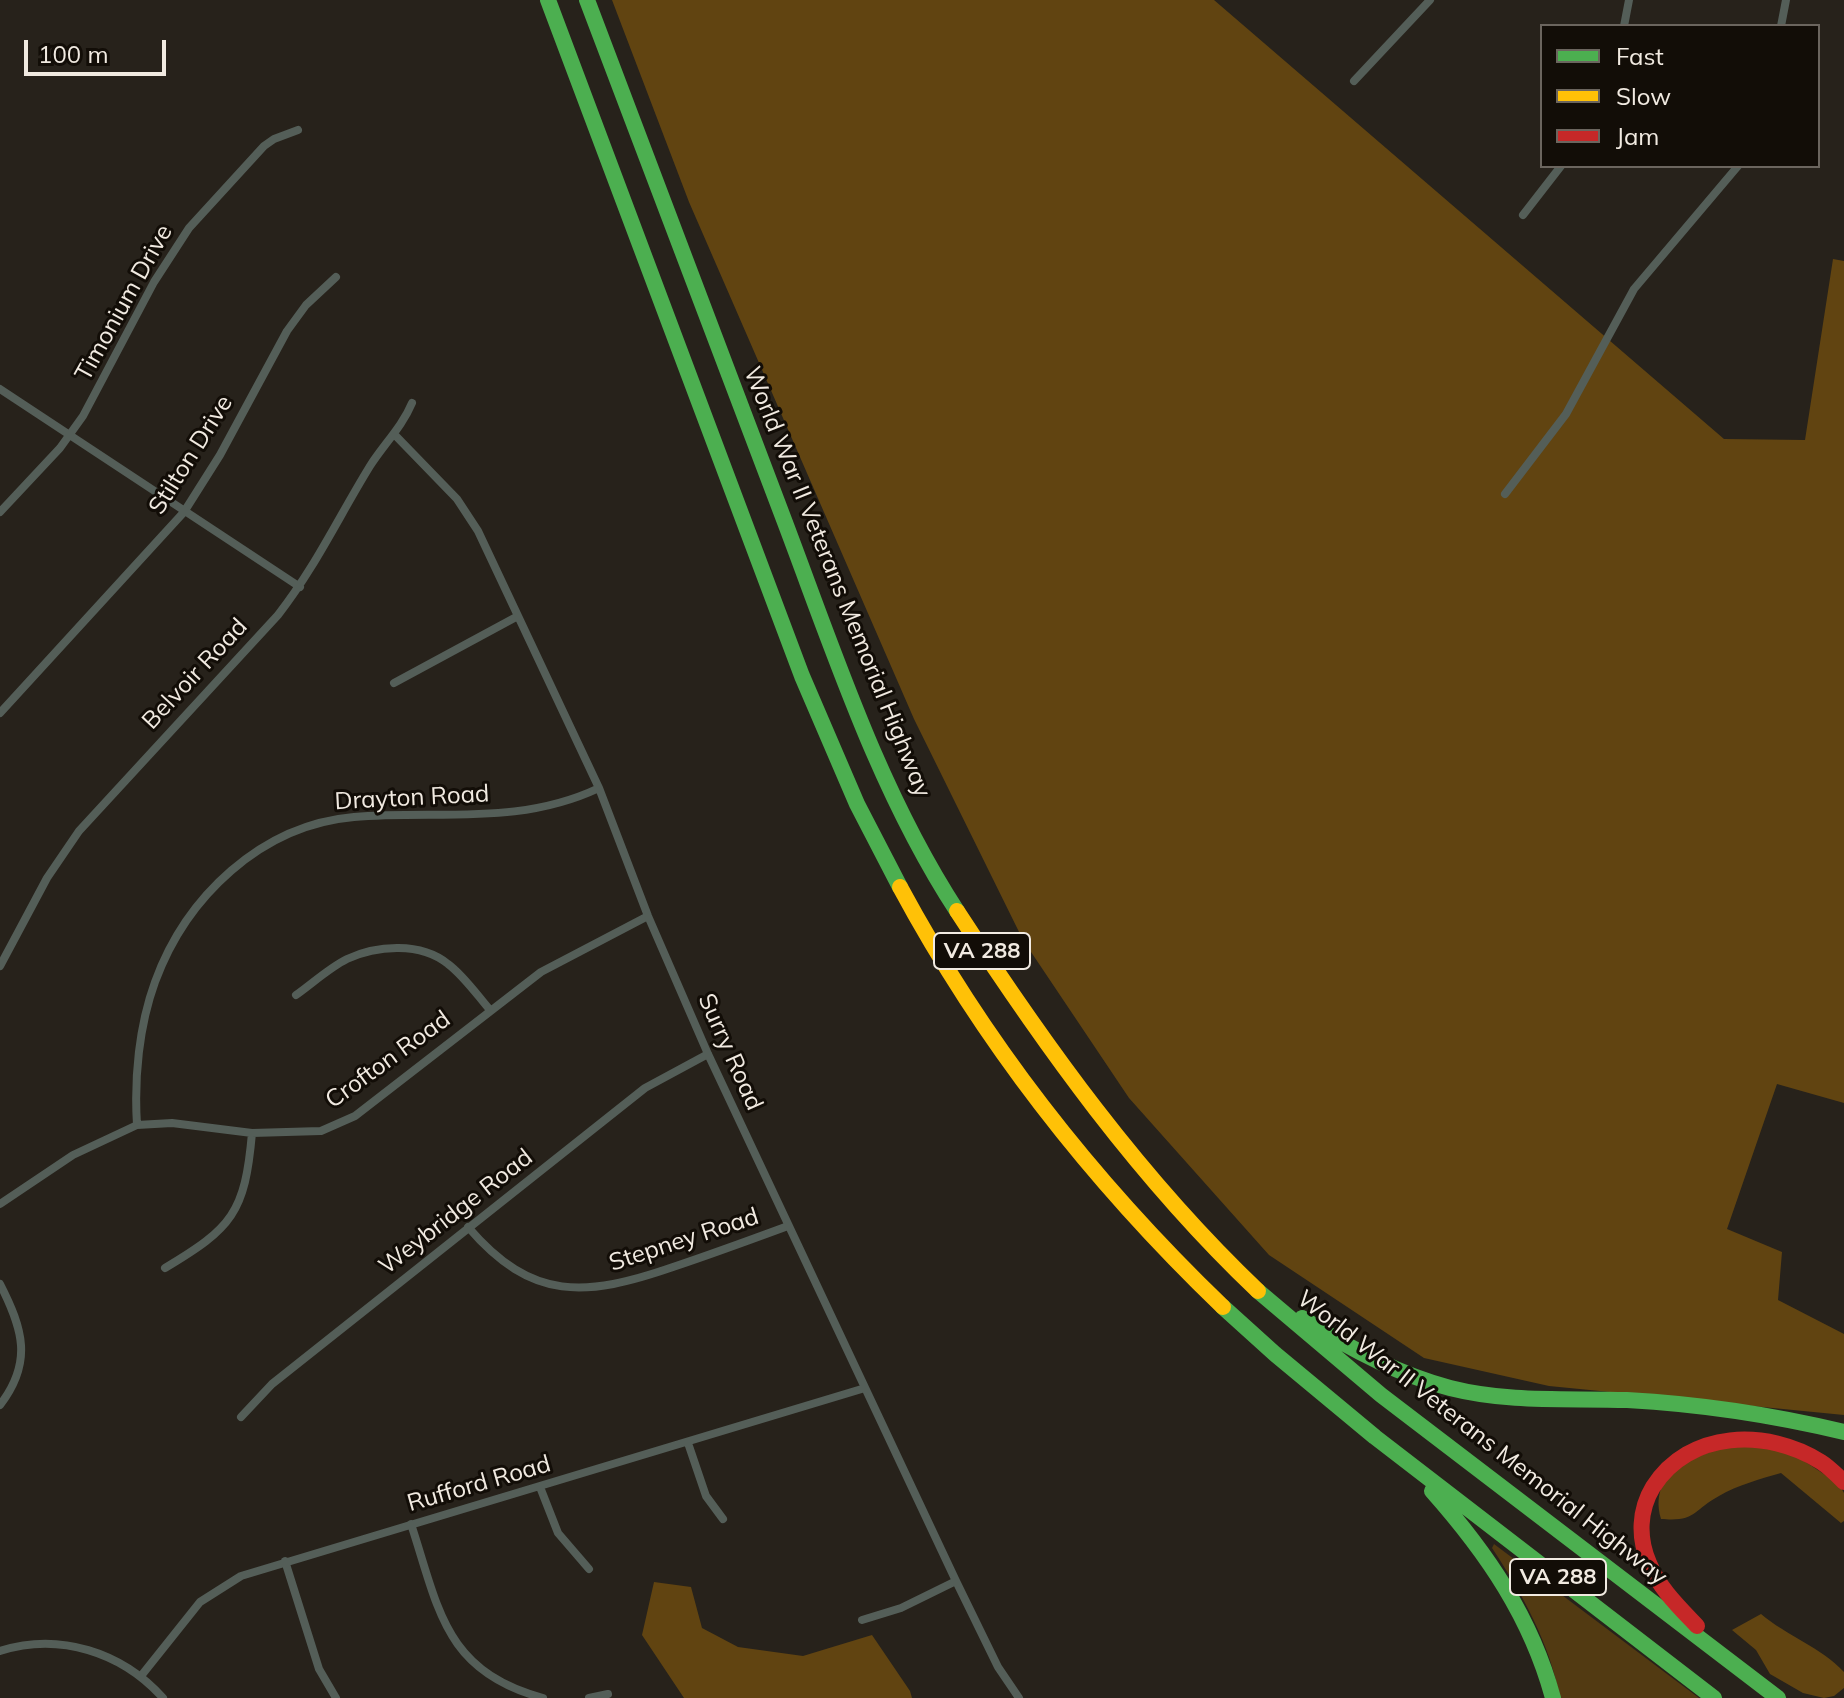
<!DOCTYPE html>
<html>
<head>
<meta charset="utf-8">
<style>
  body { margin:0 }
  #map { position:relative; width:1844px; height:1698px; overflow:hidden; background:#27221b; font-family:Mulish,sans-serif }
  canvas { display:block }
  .legend { position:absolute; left:1540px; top:24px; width:280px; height:144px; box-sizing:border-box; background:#120d07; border:2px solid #6b655e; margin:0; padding:10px 14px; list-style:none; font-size:24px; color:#f1eae1 }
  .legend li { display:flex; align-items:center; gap:16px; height:40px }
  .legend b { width:40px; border:2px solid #6b655e }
  .scale { position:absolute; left:24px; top:40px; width:142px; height:36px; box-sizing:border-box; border:4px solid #f1eae1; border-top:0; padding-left:10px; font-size:24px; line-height:28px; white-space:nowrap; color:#f1eae1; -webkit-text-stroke:6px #120d07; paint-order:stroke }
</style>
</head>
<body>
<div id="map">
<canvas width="1844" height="1698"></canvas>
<ul class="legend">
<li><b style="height:10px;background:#4caf50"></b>Fast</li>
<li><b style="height:10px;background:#ffc107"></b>Slow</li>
<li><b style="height:10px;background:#c62828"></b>Jam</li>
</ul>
<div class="scale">100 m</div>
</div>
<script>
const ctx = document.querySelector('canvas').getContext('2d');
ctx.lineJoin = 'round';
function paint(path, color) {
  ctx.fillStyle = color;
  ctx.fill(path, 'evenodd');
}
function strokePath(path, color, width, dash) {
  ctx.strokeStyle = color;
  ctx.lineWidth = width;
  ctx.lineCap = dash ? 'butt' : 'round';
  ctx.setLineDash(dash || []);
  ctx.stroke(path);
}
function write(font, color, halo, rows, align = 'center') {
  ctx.font = font + ' Mulish,sans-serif';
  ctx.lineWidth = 6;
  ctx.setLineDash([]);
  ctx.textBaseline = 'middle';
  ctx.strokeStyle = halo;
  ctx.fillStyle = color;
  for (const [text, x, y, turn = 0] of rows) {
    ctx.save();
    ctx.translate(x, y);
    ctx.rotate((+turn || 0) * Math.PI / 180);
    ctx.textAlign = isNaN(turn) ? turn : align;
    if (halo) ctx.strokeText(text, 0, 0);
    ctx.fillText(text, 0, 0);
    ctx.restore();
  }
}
paint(new Path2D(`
  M1494 1544 1699 1698H1560C1550 1644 1522 1593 1492 1548Z`), '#523a12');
paint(new Path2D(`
  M612 0H1214L1724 439 1805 440 1833 259 1844 261V1103L1777 1084 1727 1229 1782 1252 1778 1300 1844 1334V1415L1549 1386 1424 1358 1269 1255 1129 1098 1023 940 914 719 689 202Z
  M1744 1443 1795 1455 1839 1484 1844 1493V1521L1841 1523 1781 1473C1760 1479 1738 1485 1719 1496 1692 1511 1696 1522 1661 1519 1646 1465 1707 1452 1744 1443Z
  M654 1582 691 1587 702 1628 738 1647 803 1656 872 1635 910 1691 912 1698H684L642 1635Z
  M1761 1614C1787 1636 1821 1647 1844 1672V1688L1834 1696 1824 1698 1803 1693 1770 1674 1756 1650 1732 1630Z`), '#614411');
strokePath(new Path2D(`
  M1624 26 1629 0
  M1781 26 1786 0
  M1354 81 1430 0
  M1523 215 1561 166
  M0 389 300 587
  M394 434 457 499 478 531 599 788 648 916 708 1054 956 1581 998 1667 1019 1698
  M1505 494 1566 414 1634 289 1738 166
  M0 512 60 448 83 416 154 282 189 228 264 146 274 139 298 130
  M394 683 518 616
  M0 713 184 512 220 455 287 331 306 305 336 277
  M0 966 47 878 79 831 278 615C316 566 338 518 370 466 384 444 402 427 412 403
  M296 995C313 983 329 968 347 959 377 945 421 942 448 964 464 976 477 995 490 1010
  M137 1125C134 1078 139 1026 155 982 186 897 261 825 354 817 438 810 519 826 599 788
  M0 1204 73 1155 137 1125 172 1123 252 1133 321 1131 355 1116 541 972 648 916
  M468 1227C532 1302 586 1297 673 1267 712 1254 750 1240 788 1226
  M165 1268C232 1228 245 1213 252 1133
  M0 1284C23 1329 33 1362 0 1405
  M241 1417 272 1384 645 1088 708 1054
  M688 1443 706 1496 723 1519
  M540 1487 558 1533 589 1569
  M411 1524C439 1609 444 1671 543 1698
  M285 1561 319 1669 336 1698
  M862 1620 901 1608 956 1581
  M0 1651C59 1632 122 1652 163 1698
  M141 1676 200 1602 241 1576 865 1388
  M589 1698 608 1694`), '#545e58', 8);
strokePath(new Path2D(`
  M548 0 802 676 857 804 900 887
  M587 0C653 175 720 350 786 525 835 655 880 793 957 911
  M1258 1291 1381 1395 1778 1698
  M1223 1307 1275 1354 1375 1437 1714 1698
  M1302 1318C1348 1348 1397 1374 1450 1388 1509 1403 1567 1398 1627 1400 1700 1404 1773 1415 1844 1432
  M1432 1491C1487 1553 1531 1617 1553 1698`), '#4caf50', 16);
strokePath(new Path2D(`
  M900 887C984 1043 1095 1184 1223 1307
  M957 911C1045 1046 1140 1179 1258 1291`), '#ffc107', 16);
strokePath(new Path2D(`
  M1697 1626C1679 1607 1659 1588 1649 1563 1638 1538 1639 1510 1653 1487 1689 1430 1767 1428 1821 1462 1829 1467 1837 1475 1844 1482`), '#c62828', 16);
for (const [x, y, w] of [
  [982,951,96],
  [1558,1577,96]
]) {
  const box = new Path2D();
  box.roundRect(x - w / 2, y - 18, w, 36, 6);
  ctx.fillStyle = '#120d07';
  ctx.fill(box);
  strokePath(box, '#f1eae1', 2);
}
write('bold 22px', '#f1eae1', null, [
  ["VA 288",982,951],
  ["VA 288",1558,1577]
]);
write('24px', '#f1eae1', '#120d07', [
  ["Timonium Drive",124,303,-61],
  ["Stilton Drive",191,455,-58],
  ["World War II Veterans Memorial Highway",837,582,68],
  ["Belvoir Road",195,674,-47],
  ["Drayton Road",412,798,-3],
  ["Surry Road",730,1052,66],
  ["Crofton Road",388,1060,-36],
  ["Weybridge Road",456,1212,-38],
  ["Stepney Road",684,1240,-18],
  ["World War II Veterans Memorial Highway",1482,1438,38],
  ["Rufford Road",479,1484,-16]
]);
</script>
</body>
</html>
